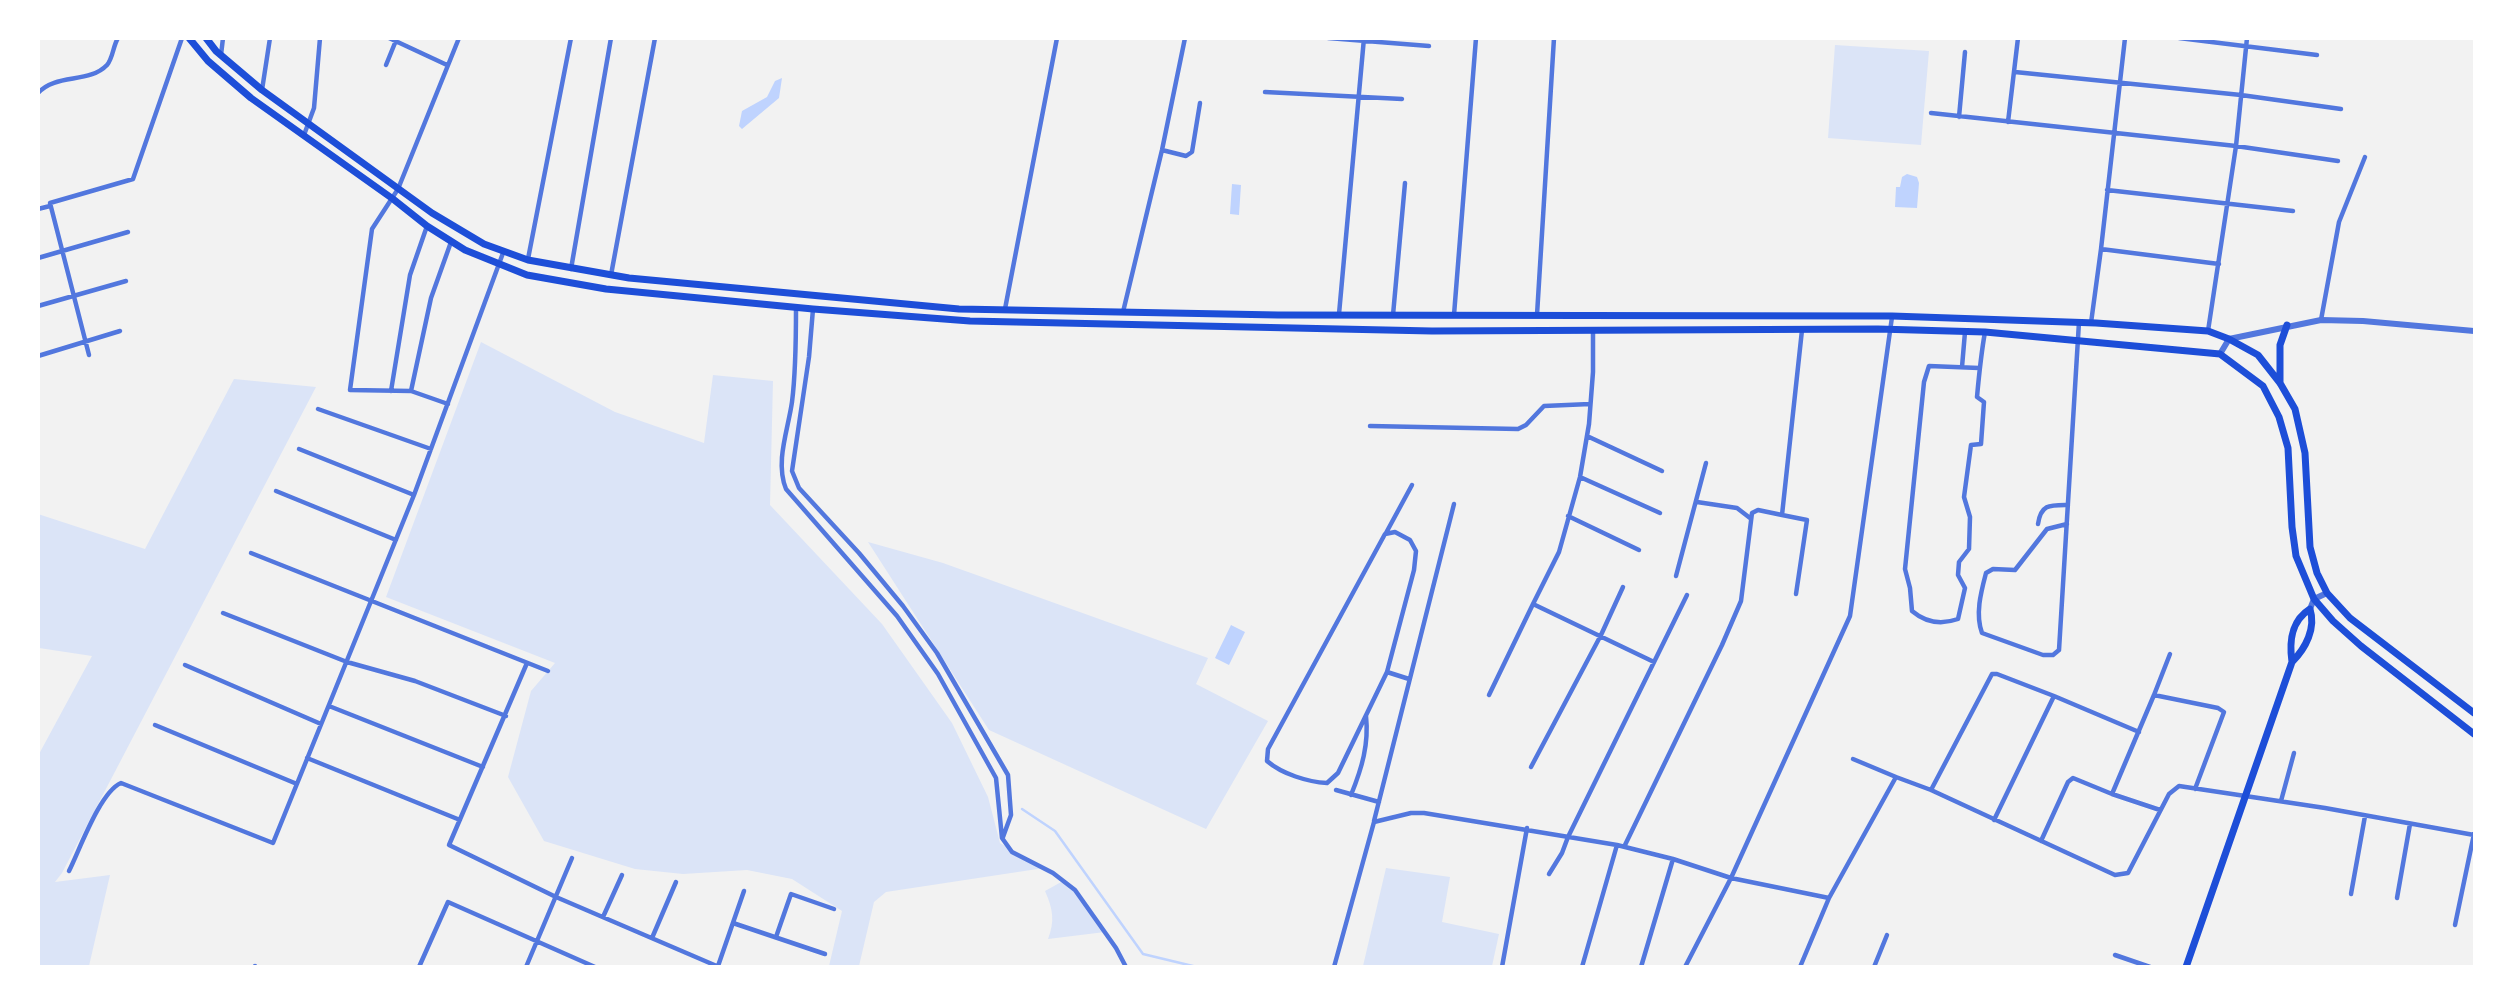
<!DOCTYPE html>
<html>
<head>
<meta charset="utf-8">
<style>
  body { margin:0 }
  #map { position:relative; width:2513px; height:1005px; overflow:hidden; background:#f2f2f2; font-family:Mulish,sans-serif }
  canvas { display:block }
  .frame { position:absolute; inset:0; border:40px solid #fff; pointer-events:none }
</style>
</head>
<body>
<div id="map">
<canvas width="2513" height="1005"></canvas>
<div class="frame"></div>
</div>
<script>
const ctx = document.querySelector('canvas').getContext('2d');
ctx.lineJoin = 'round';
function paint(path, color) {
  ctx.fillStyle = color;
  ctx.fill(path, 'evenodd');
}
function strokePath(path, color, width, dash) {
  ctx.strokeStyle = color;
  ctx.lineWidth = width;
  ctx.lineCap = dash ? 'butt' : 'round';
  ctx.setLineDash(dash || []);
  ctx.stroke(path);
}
paint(new Path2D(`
  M1835 45 1929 51 1921 145 1828 138Z
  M481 342 615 412 704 443 713 375 773 381 770 505 882 624 952 723 988 797 1000 843 1044 868 886 892 874 902 859 966H829L842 911 792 879 747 870 683 874 635 869 544 841 508 777 531 691 555 663 386 597Z
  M234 379 316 387 62 873 55 882 110 875 89 966H39V754L92 656 39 648 38 514 145 549Z
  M868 542 943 563 1208 658 1196 684 1268 721 1206 829 989 730Z
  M1386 868 1450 877 1442 922 1499 934 1492 966H1363Z
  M1063 881 1075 890 1105 932 1048 939C1055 921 1053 909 1045 891Z`), '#dbe4f7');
paint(new Path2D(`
  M782 78 779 98 742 129 739 126 742 111 767 97 775 81Z
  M1907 174 1917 177 1919 183 1917 208 1895 207 1896 187H1900L1902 177Z
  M1232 184 1241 185 1239 215 1230 214Z
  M1231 625 1245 632 1229 665 1215 658Z`), '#bfd3fe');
strokePath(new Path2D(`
  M1022 809 1055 831 1143 954 1197 967`), '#bfd3fe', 2.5);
strokePath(new Path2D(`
  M389 38 447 65
  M1328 38 1429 46
  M2125 38 2101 249 2219 264
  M2179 38 2317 55
  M221 55 223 38
  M386 65 397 38
  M2015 72 2241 95 2341 109
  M262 90 270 38
  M1265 92 1402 99
  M38 93C56 73 89 84 107 65 113 58 113 46 118 38
  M1931 113 2236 146 2338 161
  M1959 117 1965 52
  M2008 122 2018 38
  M304 135 314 108 320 38
  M1162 150 1186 156 1192 152 1200 103
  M2107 190 2293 211
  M38 209 50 206
  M38 258 128 232
  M528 259 571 38
  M571 269 611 38
  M611 275 655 38
  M38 306 126 281
  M796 308C796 339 796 371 792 402 788 430 775 462 786 489L897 616 938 674 996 778 1002 838 1012 852 1053 873 1075 890 1116 948 1126 967
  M813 309 809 357 792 471 799 488 859 553 903 606 937 653 1008 775 1011 815 1003 837
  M1005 309 1057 38
  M1123 312 1162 150 1185 38
  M1339 314 1364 38
  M1393 315 1405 183
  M1454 315 1476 38
  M1537 315 1554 38
  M2321 320 2339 222 2365 157
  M2091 323 2101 249
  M2208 331 2236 146 2247 38
  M89 355 50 203 133 179 182 38
  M38 356 120 331
  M1962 367 1965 332
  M1979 368 1929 366 1924 382 1905 569 1910 588 1912 611C1925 622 1941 625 1958 619L1965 588 1958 575 1959 562 1969 549 1970 517 1964 497 1971 445 1981 444 1984 402 1977 397C1979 375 1981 354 1985 332
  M391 391 410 275 427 226
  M411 391 431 298 451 242
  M448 404 411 391 350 390 372 229 398 189 459 38
  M318 409 431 449
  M1370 426 1518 429 1526 425 1544 406 1590 404
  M1587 436 1662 471
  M299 449 414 495
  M1580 477 1660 513
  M276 491 396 540
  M1697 502 1737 508 1750 518
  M1782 515 1807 520 1796 594
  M1568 516 1639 550
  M2038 524C2041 504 2050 505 2068 505
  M2067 524 2047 529 2015 570 1993 569 1986 573C1981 592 1975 614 1982 633L2043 655H2053L2059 650 2079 322
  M1395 532 1410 540 1416 551 1414 570 1387 672 1338 773 1327 783C1308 782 1282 774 1267 761L1268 749 1385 534Z
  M1386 533 1412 485
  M251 553 548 671
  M1676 576 1706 463
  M1533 604 1559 552 1580 477 1589 424 1593 372V330
  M223 613 347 662 415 681 506 716
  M2170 654 2154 695 2218 708 2224 712 2195 789
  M527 663 449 845 556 897 719 967
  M185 665 321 724
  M1387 672 1409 679
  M1489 695 1533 604 1654 662
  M2154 695 2112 794 2160 810
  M329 706 483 767
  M155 725 297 784
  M307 758 460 820
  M1853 759 1896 777
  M1531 767 1601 635 1623 587
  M1336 790 1379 802
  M1931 790 1992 674H1997L2054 696
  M1351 795C1362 768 1369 744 1366 716
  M2281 801 2294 753
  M1994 820 2054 696 2139 732
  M1374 821 1454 504
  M2041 841 2068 782 2073 778 2112 794
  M1617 845 1673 859 1731 878 1685 967
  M1625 845 1722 645 1741 601 1752 513 1758 510 1782 515 1802 330
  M69 871C80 849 100 792 121 783L273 843 414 495 503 253
  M1549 874 1562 853 1568 837 1687 595
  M2351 894 2365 816
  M1829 898 1731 878 1850 616 1892 317
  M2397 898 2410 824
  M603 917 622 875
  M733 923 825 954
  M2455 925 2474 834
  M776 937 791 894 834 909
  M652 938 676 882
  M2115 955 2150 967
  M718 966 744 891
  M255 967V966
  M419 967 448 902 595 967
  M526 967 572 858
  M1334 967 1374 822 1411 813H1424L1617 845 1582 967
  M1502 967 1527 828
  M1641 967 1673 859
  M1800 967 1829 898 1896 777 1931 790 2115 875 2128 873 2169 794 2179 786 2325 808 2474 835
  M1874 967 1887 935`), '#5277de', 4.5);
strokePath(new Path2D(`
  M2220 354 2229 339 2321 320 2363 321 2474 331
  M2310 609 2314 599 2327 593`), '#5277de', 6);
strokePath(new Path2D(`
  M2186 967 2292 662C2306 648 2316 628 2310 609 2291 621 2289 641 2292 662`), '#1d4ed8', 7);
strokePath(new Path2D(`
  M189 38 208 61 251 98 393 199 427 226 465 250 527 275 606 289 813 309 970 321 1432 331 1878 329 1985 332 2220 354 2263 386 2279 417 2288 448 2292 527 2296 556 2314 599 2333 621 2361 646 2474 734
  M206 38 216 51 262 90 432 213 484 244 528 260 629 278 959 309 1278 315 1892 316 2096 323 2208 331 2229 339 2258 355 2280 383 2295 409 2305 453 2310 547 2317 573 2327 593 2350 618 2474 713
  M2280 383V345L2287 325`), '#1d4ed8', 7);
</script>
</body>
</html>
